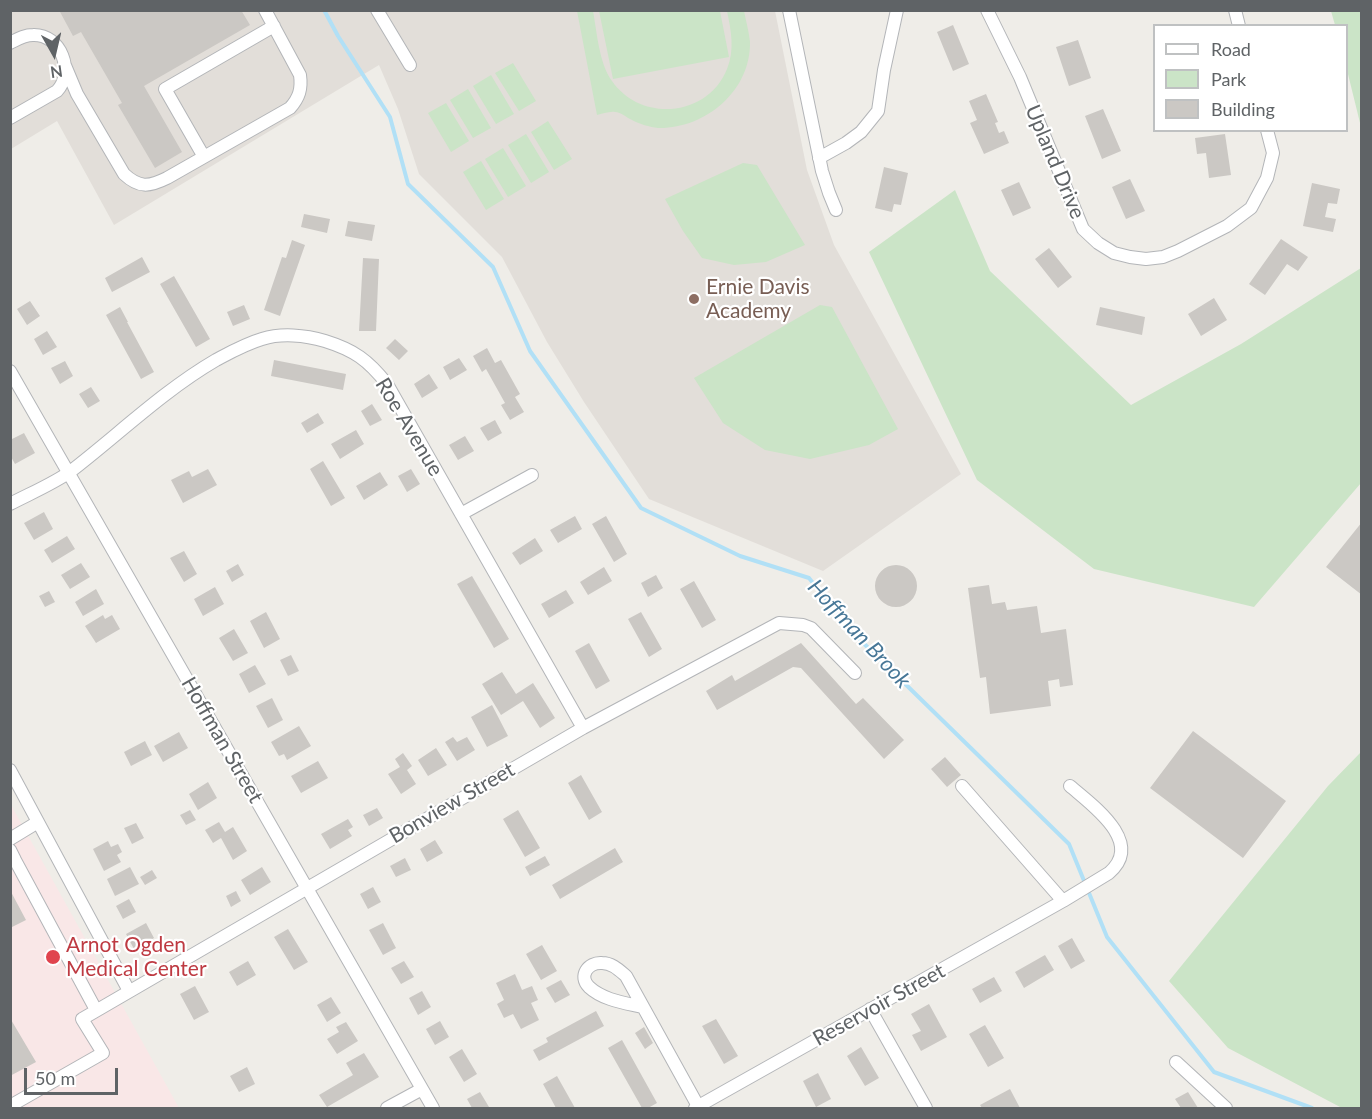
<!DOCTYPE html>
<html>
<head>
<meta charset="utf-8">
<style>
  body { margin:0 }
  #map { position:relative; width:1372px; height:1119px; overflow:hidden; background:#efede8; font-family:Lato,sans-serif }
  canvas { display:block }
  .frame { position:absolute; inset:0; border:12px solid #5f6366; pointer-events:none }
  .legend { position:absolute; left:1153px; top:24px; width:195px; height:108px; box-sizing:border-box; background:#fff; border:2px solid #bfc1c2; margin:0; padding:8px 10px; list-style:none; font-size:18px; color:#5f6366 }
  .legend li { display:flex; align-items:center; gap:12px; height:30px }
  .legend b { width:30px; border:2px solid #bfc1c2 }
  .north { position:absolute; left:24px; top:24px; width:60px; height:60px; -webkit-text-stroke:4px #fff; paint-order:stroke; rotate:172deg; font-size:16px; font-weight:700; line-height:24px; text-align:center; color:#5f6366 }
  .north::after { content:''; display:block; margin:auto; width:21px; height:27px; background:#5f6366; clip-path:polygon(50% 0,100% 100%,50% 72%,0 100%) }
  .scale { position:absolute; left:24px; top:1068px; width:94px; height:27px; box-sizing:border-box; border:3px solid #5f6366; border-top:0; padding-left:8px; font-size:18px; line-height:21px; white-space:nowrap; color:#5f6366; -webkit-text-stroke:4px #fff; paint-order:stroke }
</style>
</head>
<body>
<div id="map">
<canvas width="1372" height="1119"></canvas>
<div class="frame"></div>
<ul class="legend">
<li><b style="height:8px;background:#fff"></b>Road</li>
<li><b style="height:16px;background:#cbe4c7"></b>Park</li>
<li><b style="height:16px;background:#cbc8c4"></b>Building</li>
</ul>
<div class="north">N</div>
<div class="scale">50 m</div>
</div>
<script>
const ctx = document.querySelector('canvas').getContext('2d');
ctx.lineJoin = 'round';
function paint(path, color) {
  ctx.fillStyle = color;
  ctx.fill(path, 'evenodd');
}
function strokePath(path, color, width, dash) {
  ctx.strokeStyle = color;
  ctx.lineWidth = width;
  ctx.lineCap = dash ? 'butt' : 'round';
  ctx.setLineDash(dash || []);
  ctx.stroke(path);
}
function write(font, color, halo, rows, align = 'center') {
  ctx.font = font + ' Lato,sans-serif';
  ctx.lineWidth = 4.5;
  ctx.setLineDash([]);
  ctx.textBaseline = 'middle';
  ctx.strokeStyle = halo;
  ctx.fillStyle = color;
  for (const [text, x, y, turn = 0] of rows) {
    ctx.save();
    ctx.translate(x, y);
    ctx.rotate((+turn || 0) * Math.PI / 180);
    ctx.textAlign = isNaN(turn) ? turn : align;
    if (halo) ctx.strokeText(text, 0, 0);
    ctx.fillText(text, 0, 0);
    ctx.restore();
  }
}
paint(new Path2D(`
  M10 11H775L807 170 834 245 961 474 823 571 649 499 584 402 547 342 502 257 419 174 398 109 379 65 114 225 57 121 11 149Z`), '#e2ded9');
paint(new Path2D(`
  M11 805 179 1108H11Z`), '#f9e7e7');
paint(new Path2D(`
  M577 11H593C597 32 599 63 612 81 641 123 708 117 727 69 735 50 731 30 727 11H744C746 21 749 32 750 42 751 91 705 129 658 128 650 127 639 124 632 120 627 118 621 112 615 112 610 111 602 114 597 115Z
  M599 11H720L729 57 613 79Z
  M1331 11H1361V127L1347 70 1346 26 1335 25Z
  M513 63 536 101 519 111 495 73Z
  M491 75 514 114 496 124 473 86Z
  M468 89 491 128 473 138 450 100Z
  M446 103 469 141 451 152 428 113Z
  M548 121 572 159 554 170 531 132Z
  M526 134 549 172 531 183 508 145Z
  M503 148 526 186 508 197 485 159Z
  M481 161 504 199 486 210 463 172Z
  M743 163 757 165 805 245 766 262 734 265 702 258 683 231 665 199Z
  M955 190 990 271 1131 405 1241 344 1361 268V483L1254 607 1094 569 977 480 869 252Z
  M820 305 832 307 898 429 869 445 810 459 765 450 723 423 694 378Z
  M1361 752V1108H1342L1228 1048 1169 981 1328 786Z`), '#cbe4c7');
strokePath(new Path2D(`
  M324 10 338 36 390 117 408 184 493 267 530 351 641 508 740 556 809 578 850 630 1069 844 1107 937 1214 1072 1312 1108`), '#b1e0f6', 4);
paint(new Path2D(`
  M59 10H241L250 25 144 86 182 152 155 168 118 105 122 103 81 32 73 36Z
  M953 25 969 64 953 71 937 32Z
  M1078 40 1091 78 1069 86 1056 47Z
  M986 94 998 122 995 123 999 133 1004 131 1009 143 984 154 970 123 977 120 969 101Z
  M1103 109 1121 151 1102 159 1085 116Z
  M1225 134 1231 175 1209 178 1206 153 1197 154 1195 138Z
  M884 167 908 173 901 205 894 204 892 212 875 208Z
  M1130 179 1145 211 1126 219 1112 187Z
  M1019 182 1031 208 1013 216 1001 190Z
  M1312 183 1340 189 1337 204 1328 203 1325 217 1336 219 1333 232 1303 226Z
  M304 214 330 219 327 233 301 227Z
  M348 221 375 225 372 241 345 236Z
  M1281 239 1308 257 1298 271 1287 264 1265 295 1249 284Z
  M292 240 305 245 280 316 264 310 282 257 286 258Z
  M1049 248 1072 277 1058 288 1035 259Z
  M142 257 150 272 112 292 105 278Z
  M363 258 379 259 376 331H359Z
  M174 276 210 339 196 347 160 284Z
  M1214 298 1227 320 1201 336 1188 314Z
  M30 301 40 316 27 325 17 309Z
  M244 305 250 319 233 326 227 312Z
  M120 307 128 322H127L154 372 141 379 106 315Z
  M1100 307 1145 317 1142 335 1096 325Z
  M47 331 57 347 43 355 34 339Z
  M395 339 408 351 399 360 386 348Z
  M487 348 495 363 501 360 520 394 515 397 524 412 510 420 501 405 505 403 486 369 482 372 473 356Z
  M459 358 467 370 450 380 443 367Z
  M274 360 346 374 343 390 271 376Z
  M65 361 73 376 60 384 51 368Z
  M429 374 438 388 422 398 414 384Z
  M91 387 100 401 88 408 79 394Z
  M372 404 382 420 370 426 361 411Z
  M318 413 324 423 307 433 301 423Z
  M495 420 502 433 488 441 480 428Z
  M356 430 364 444 340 459 331 444Z
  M24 433 35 453 15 464 10 455V440Z
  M465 436 474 451 458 460 449 445Z
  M323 461 345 498 331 506 310 469Z
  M208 469 217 485 183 503 171 480 189 471 192 477Z
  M411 469 420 484 407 492 398 476Z
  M380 472 388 485 364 500 356 486Z
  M44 512 53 529 34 540 24 523Z
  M575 516 582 529 558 543 550 530Z
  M606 516 627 554 614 562 592 524Z
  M1362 522V595L1326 567Z
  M67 536 75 549 52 563 44 550Z
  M535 538 543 551 520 565 512 553Z
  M184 551 197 574 184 582 170 558Z
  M81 563 90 577 70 589 61 575Z
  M238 564 244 575 232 582 226 571Z
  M875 586a21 21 0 1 1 42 0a21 21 0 1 1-42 0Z
  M604 567 612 581 588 595 580 582Z
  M656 575 663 588 648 597 641 583Z
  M472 576 509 639 494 648 457 584Z
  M694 581 716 620 702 628 680 589Z
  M989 585 992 604 1005 602 1007 610 1037 606 1041 633 1066 629 1073 685 1060 687 1059 679 1048 681 1051 706 990 714 986 677 980 678 968 588Z
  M215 587 224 604 203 616 194 599Z
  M96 589 104 604 83 616 75 602Z
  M566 590 574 603 549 618 541 604Z
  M49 591 55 602 45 607 39 596Z
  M266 612 280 639 264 648 250 621Z
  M641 612 662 649 649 657 628 619Z
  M103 615 105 619 112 615 120 629 96 643 85 626Z
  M234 629 248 653 233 661 219 638Z
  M589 643 610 681 596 689 575 651Z
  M801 643 856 704 863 698 904 740 884 759 801 668 793 667 717 710 706 691 732 675 735 681Z
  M291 655 299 671 288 676 280 660Z
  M255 665 266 684 249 693 239 674Z
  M502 672 516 694 533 683 555 718 540 728 523 701 501 715 482 684Z
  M272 698 283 720 268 728 256 706Z
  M492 705 508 736 487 747 471 717Z
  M299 726 311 746 287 760 284 754 279 756 271 742Z
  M1193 731 1286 801 1243 858 1150 788Z
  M179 732 188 748 163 762 154 746Z
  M453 737 457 742 467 737 475 750 457 761 445 742Z
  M145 741 152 755 131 766 124 752Z
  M436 748 447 765 428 776 418 760Z
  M403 753 412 766 407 770 416 784 401 794 388 774 400 767 395 759Z
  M945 757 961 775 947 787 931 769Z
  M318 761 328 778 301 793 291 776Z
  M581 775 602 812 589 820 568 783Z
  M208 782 217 798 198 810 189 794Z
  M377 808 383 818 369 826 363 815Z
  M190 810 196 820 186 825 180 815Z
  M518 810 540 848 525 857 503 819Z
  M348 819 353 827 348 830 352 836 330 849 321 834Z
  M219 822 225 832 233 827 247 851 233 860 221 838 213 843 205 830Z
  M136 823 144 838 132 844 124 828Z
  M435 840 443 853 427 862 420 849Z
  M108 841 111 847 118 844 122 852 117 855 121 862 104 871 93 849Z
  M615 848 623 862 560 899 552 885Z
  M545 856 550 865 530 876 525 867Z
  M405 858 411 870 396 877 390 866Z
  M130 867 139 884 115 896 107 879Z
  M262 867 271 882 250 895 241 880Z
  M152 870 157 878 145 885 140 877Z
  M373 887 381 902 368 909 360 894Z
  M10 890 26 920 10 928Z
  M236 891 241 901 231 907 226 896Z
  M129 899 136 912 123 919 116 906Z
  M146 923 154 938 134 949 126 934Z
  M383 923 396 948 383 955 369 930Z
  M288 929 308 962 294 970 274 937Z
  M1072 938 1085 961 1071 969 1058 946Z
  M542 945 557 971 541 980 526 954Z
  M1045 955 1054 970 1024 988 1015 972Z
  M248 961 256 975 237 986 229 972Z
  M404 961 414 977 401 984 391 968Z
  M515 974 522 990 532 986 538 1000 531 1003 539 1020 521 1029 513 1014 504 1018 497 1004 504 1000 496 983Z
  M994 977 1002 991 980 1003 972 989Z
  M561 980 570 995 555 1003 546 988Z
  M195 986 209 1012 194 1020 180 994Z
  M422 991 431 1007 418 1015 409 998Z
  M331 997 341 1013 327 1022 317 1005Z
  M929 1004 947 1037 921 1051 912 1035 921 1031 911 1014Z
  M596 1011 604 1026 539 1061 533 1050 548 1042 546 1038Z
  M10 1018 36 1062 10 1076Z
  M716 1019 738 1056 724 1064 702 1026Z
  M440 1021 449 1037 435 1045 426 1029Z
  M346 1022 358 1041 337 1054 327 1039 339 1032 336 1027Z
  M985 1025 1004 1058 988 1067 969 1034Z
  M644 1027 653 1043 645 1049 635 1033Z
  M622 1040 657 1103 648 1108H642L608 1048Z
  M861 1047 879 1078 865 1086 847 1056Z
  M462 1049 477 1074 464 1082 449 1057Z
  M364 1053 379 1077 327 1107 319 1095 353 1075 346 1063Z
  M247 1067 255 1084 239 1092 230 1076Z
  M818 1073 831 1099 816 1107 803 1081Z
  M557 1076 575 1108H556L543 1084Z
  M1010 1089 1020 1108H982L980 1105Z
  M480 1092 489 1107 472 1108 467 1099Z
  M1188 1092 1198 1108H1181L1175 1099Z`), '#cbc8c4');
const minor = new Path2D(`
  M377 10 410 65
  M789 10 822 171 829 193 836 210
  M987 10 1020 77 1083 229 1098 243 1114 253 1130 257 1146 259 1163 257 1178 251 1227 226 1251 208 1267 178 1273 153 1267 130
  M1235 10 1239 26
  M10 43C18 39 24 35 33 35 61 34 75 72 57 91L10 118
  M64 63 77 94 124 174C139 188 149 187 167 178L290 108C299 98 302 89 300 75L265 10
  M204 157 165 89 274 26
  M819 158 846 143 861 132 878 111 884 70 897 10
  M10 371 433 1108
  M10 504C29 494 55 483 71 471 119 434 163 391 216 360 231 352 245 344 262 339 281 333 305 335 325 341 354 350 368 360 387 384L583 728
  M461 514 532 475
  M10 770 129 991
  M962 786 1063 901
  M10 839 38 822
  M10 850 15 860 96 1010
  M642 1007C625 1003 603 1000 589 987 578 976 588 962 602 963 612 963 619 970 626 976L698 1106
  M870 1009 926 1108
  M1176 1062 1226 1108
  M10 1106 103 1053 82 1019 583 728 779 623 803 625 811 628 855 673
  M387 1108 422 1089
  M695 1108 1063 901 1109 873C1145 842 1092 805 1070 786`);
strokePath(minor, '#b3b5b8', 14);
strokePath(minor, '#fff', 12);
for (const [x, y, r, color] of [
  [694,299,6,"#8d6e63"],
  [53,957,8,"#e0444e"]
]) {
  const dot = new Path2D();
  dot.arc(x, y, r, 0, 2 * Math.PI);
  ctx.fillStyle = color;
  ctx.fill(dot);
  strokePath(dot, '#fff', 2);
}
write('21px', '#5f6366', '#fff', [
  ["Upland Drive",1055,162,67],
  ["Roe Avenue",409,427,59],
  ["Hoffman Street",222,740,60],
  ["Bonview Street",452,803,-30],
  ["Reservoir Street",879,1005,-29]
]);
write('21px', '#785e54', '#fff', [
  ["Ernie Davis",706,287],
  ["Academy",706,311]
], 'left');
write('21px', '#be3a42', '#fff', [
  ["Arnot Ogden",66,945],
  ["Medical Center",66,969]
], 'left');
write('italic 22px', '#477797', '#fff', [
  ["Hoffman Brook",859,634,47]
]);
</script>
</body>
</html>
